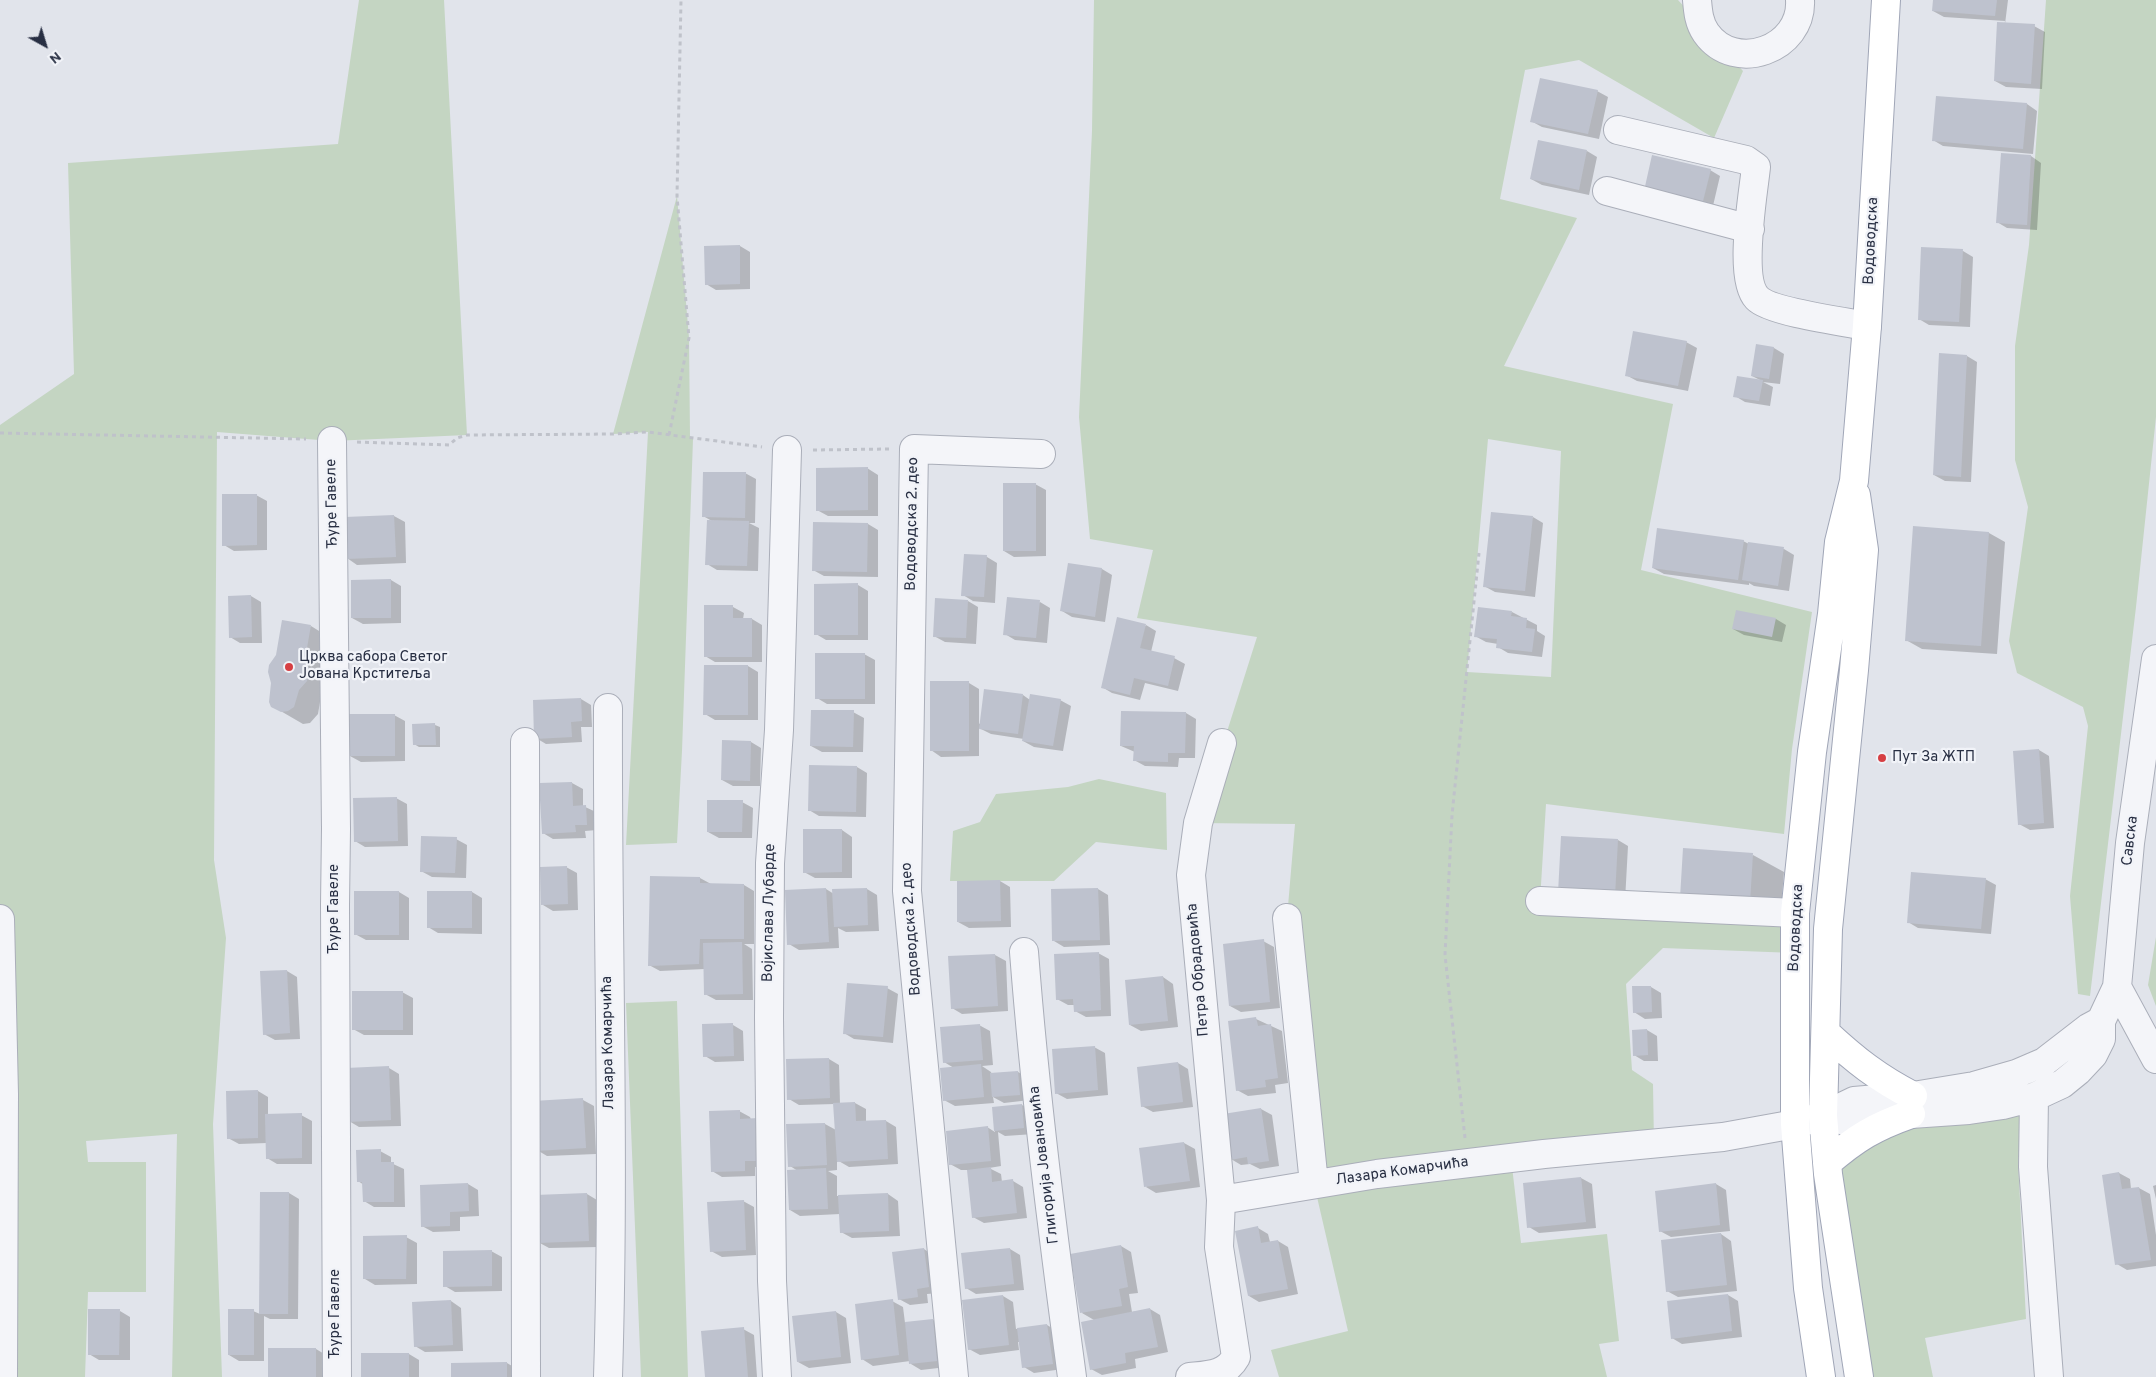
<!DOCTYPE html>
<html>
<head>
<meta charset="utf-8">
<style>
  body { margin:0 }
  #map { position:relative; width:2156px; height:1377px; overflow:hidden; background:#e1e4eb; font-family:Overpass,sans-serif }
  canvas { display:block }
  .north { position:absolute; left:20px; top:20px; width:50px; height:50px; -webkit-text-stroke:4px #f1f3f8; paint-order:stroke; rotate:141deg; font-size:14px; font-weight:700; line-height:20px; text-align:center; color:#282f43 }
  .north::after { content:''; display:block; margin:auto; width:18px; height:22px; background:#282f43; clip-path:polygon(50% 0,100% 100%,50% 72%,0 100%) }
</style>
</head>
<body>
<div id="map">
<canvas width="2156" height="1377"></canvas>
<div class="north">N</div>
</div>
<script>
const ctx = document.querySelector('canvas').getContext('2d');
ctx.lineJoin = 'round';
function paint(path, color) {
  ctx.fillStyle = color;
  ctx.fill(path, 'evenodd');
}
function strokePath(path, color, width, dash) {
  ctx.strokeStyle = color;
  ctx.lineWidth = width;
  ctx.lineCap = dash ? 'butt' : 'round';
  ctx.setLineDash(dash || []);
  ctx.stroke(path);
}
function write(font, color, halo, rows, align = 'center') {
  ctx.font = font + ' Overpass,sans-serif';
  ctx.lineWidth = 4.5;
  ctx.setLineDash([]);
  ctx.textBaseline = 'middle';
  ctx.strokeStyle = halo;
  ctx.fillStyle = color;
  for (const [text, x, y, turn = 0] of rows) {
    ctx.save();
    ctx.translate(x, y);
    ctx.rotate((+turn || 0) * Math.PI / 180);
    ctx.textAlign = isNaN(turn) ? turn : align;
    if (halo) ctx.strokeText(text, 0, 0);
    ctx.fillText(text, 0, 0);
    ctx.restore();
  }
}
paint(new Path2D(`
  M359 0H444L467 435 332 441 217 432 214 860 226 938 213 1124 222 1377H172L177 1134 86 1141 88 1162H146V1292H88L85 1377H3L0 919V425L74 374 68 163 338 144Z
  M1094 0H1678L1743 71 1714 138 1579 60 1525 70 1500 199 1577 218 1504 366 1673 404 1641 570 1812 612 1792 749 1784 834 1546 804 1540 901 1795 913V953L1663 948 1626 984 1632 1070 1653 1084 1654 1144 1511 1158 1521 1243 1607 1234 1619 1341 1599 1344 1607 1377H1279L1271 1350 1348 1331 1314 1184 1287 918 1295 824 1198 823 1257 637 1137 618 1153 550 1090 539 1079 417 1092 131ZM1488 439 1561 451 1551 677 1467 672Z
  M2046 0H2156V417L2136 607 2090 996 2078 994 2070 896 2088 726 2083 707 2017 673 2009 641 2028 507 2015 460V346L2029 245Z
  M677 196 689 338 690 437 693 439 682 751 677 843 626 845 648 432 613 434Z
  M1099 779 1166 793 1167 850 1096 842 1054 881H950L953 831 980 822 996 794 1068 787Z
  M2156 937V1006L2148 985Z
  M677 1001 688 1377H641L626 1003Z
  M2036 1080 2018 1161 2026 1319 1925 1338 1933 1377H1858L1827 1163 1855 1139Z`), '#c4d5c2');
paint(new Path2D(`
  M1934 0H2008L2005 24 2034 26 2045 32 2042 89 2006 87 1995 81 2005 21 1944 17 1933 11Z
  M1597 91 1608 97 1599 139 1542 127 1531 121Z
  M2027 104 2037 111 2033 154 1943 146 1933 140Z
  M1587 151 1597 157 1589 195 1542 185 1531 179Z
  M2002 155 2031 156 2041 163 2037 230 2007 228 1997 222Z
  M1710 170 1720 176 1712 210 1656 196Z
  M740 246 750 252V289L716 290 706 284Z
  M1923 249 1963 251 1973 257 1970 327 1929 325 1919 319Z
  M1686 342 1697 348 1688 391 1637 381 1626 375Z
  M1757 346 1774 348 1784 354 1780 384 1763 382 1773 387 1770 406 1745 402 1735 396 1762 381 1752 376Z
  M1967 356 1977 362 1971 482 1945 481 1934 475Z
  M867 468 878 475V516H828L817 510Z
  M745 473 756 479 755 523H749L759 528 758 571 717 570 707 564 712 521 703 516Z
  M1035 484 1046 490V556L1014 557 1004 551Z
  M256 495 267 501V550L234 551 224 545Z
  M394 516 405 522 406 563 357 565 347 558 346 518Z
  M1533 517 1543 523 1535 597 1495 592 1484 586Z
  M814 524H868L878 530V577L824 576 813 570Z
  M1914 528 1989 533 2005 542 1997 654 1922 649 1906 640Z
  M1743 541 1749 544 1784 549 1794 555 1789 591 1754 586 1749 583V585L1664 574 1653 568Z
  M965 555 987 557 997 563 995 603 971 601H973L963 595Z
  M1069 564 1102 569 1112 575 1105 622 1072 617 1062 611Z
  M391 580 401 586V623L363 624 352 618Z
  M858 585 868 591V640H826L816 634Z
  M251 596 261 602 262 643H240L230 637Z
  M968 601 978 607 976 644 945 642 934 636Z
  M1040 602 1050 608 1047 643 1015 640 1005 634Z
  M705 606 733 607 744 613 743 619H752L762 625V662H715L705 656Z
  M1512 612 1537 625V631L1545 636 1542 657 1508 653 1498 647V644L1486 642 1475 636Z
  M1776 619 1786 625 1782 642 1744 635 1733 629Z
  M1146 625 1156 631 1151 652 1174 658 1185 664 1178 691 1145 683 1140 700 1112 693 1102 687Z
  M311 626 332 639 328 693 320 702 318 714 310 723 303 724 272 706 277 656Z
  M864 654 875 660V704H827L817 698Z
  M705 666H748L758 672V720H715L705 714Z
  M969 683 979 689V724L1023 695 1030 700H1060L1071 706 1063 751 1034 747 1023 741 1024 739 991 734 979 728V756L941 757 931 750Z
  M581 699 591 705 592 727H581L582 742 546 744 536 738Z
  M853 712 864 718 863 752H822L811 746Z
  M1186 713 1196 719 1195 758H1179L1178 767 1145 766 1134 760 1135 752 1121 746Z
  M394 715 405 721V761L361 762 350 756Z
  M435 725 440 727V747H419L414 744Z
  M751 742 761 748 760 786H733L722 780Z
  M2039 750 2049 756 2054 828 2030 830 2019 824Z
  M857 767 867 773 866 817 819 816 809 810Z
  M572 783 583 789V806L596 812 597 830 585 831 586 838 553 839 543 833 541 784Z
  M396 798 407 804 408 846 365 847 355 841Z
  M742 802 753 808 752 838H719L708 832Z
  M842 830 852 837V878H815L804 872Z
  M456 839 467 845 466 878 432 877 421 871Z
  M1618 840 1628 846 1625 901 1570 898Z
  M1753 855 1784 872 1780 920 1712 915Z
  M566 867 577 873 578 910 553 911 543 905Z
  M651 877 700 878 711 884 744 885 754 891V944H744L752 949 753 1000H716L705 994V969L660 971 649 965Z
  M1985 879 1996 885 1991 934 1918 928 1908 922Z
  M1000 881 1010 887 1011 927 969 928 958 922Z
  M826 889 834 894 867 889 877 895 879 931 846 932 838 928 839 948 799 950 789 944Z
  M1098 889 1108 895 1110 945 1064 947 1054 941 1052 891Z
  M399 892 409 898V940H366L355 934Z
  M472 892 482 898V934L438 933 428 927Z
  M1263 941 1274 947 1280 1008 1241 1012 1230 1006Z
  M1098 953 1109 959 1111 1016 1086 1017 1075 1011V1005H1068L1057 999Z
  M995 955 1006 961 1008 1011 962 1014 952 1008 949 958Z
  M287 971 297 977 300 1039 275 1040 264 1034Z
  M1163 977 1173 984 1178 1027 1141 1031 1130 1025Z
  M1651 987 1661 993 1662 1018 1645 1019 1634 1012Z
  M887 988 898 994 893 1043 854 1039 844 1033Z
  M402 992 413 998V1035H364L353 1029Z
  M1256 1019 1282 1031 1288 1083 1275 1085 1276 1093 1248 1096 1237 1090Z
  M733 1025 743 1031 744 1061 715 1062 705 1056Z
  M979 1025 990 1031 993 1065 982 1066 991 1072 992 1075 1018 1072 1029 1078 1030 1100 1004 1103 993 1097 994 1103 955 1106 944 1100 954 1068 944 1062Z
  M1647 1030 1657 1036 1658 1061H1644L1634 1055Z
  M1094 1047 1105 1053 1108 1095 1067 1099 1056 1093Z
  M829 1059 839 1065 840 1104 855 1103 866 1109V1122L886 1121 896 1127 898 1164 849 1167 837 1160V1170L828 1171 837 1176V1196L888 1194 898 1201 900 1236 852 1238 841 1232 840 1214 800 1216 790 1210 798 1171 790 1166 825 1124 836 1130 835 1104 799 1105 789 1099Z
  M1178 1063 1188 1069 1193 1107 1153 1112 1142 1106Z
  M389 1068 399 1074 401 1126 359 1127 349 1121Z
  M258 1091 268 1097V1115H301L312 1121V1164H277L267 1158V1143L239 1144 228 1138Z
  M583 1100 594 1106 596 1154 547 1156 537 1150 534 1102Z
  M1022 1105 1032 1111 1034 1134 1005 1136 998 1132 1001 1166 989 1168 1001 1174 1002 1182 1013 1181 1023 1187 1027 1218 984 1223 973 1217 968 1170H961L950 1164 987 1127 995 1132 993 1108Z
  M1261 1109 1272 1115 1279 1166 1260 1169 1250 1164 1241 1165 1231 1159 1224 1115Z
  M739 1111 750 1117 769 1166 755 1167V1176L722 1177 712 1171Z
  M1184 1143 1195 1149 1200 1187 1156 1193 1146 1187Z
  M380 1151 391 1157V1163L404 1169 405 1207H374L364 1201V1185L358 1181Z
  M2119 1173 2130 1179 2131 1189 2139 1188 2150 1194 2156 1235V1266L2127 1270 2117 1264Z
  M1581 1178 1592 1184 1596 1228 1539 1233 1529 1227 1524 1184Z
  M468 1184 478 1190 479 1216 460 1217V1231L433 1232 422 1226Z
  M1716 1184 1726 1190 1730 1231 1671 1237 1660 1231Z
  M2156 1185V1199L2153 1186Z
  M261 1193H289L299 1199 298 1319H270L264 1316V1361H239L229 1355 253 1311 260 1314Z
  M587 1194 597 1200 599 1247 549 1248 538 1242Z
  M743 1201 754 1207 756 1255 722 1257 711 1251Z
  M1258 1228 1268 1234 1270 1242 1278 1241 1288 1247 1298 1294 1259 1302 1249 1296Z
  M1721 1234 1731 1241 1737 1291 1678 1297 1667 1291Z
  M406 1237 417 1243V1284L375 1285 365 1279Z
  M1121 1246 1131 1252 1138 1293 1129 1294 1132 1312 1150 1309 1160 1315 1168 1352 1135 1359 1136 1368 1102 1375 1091 1369 1094 1320 1082 1313Z
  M924 1249 934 1256 939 1293 927 1294 928 1303 910 1305 899 1299Z
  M1010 1249 1020 1255 1024 1290 976 1294 966 1288Z
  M491 1251 502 1257V1291L455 1292 445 1286Z
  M1728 1295 1738 1301 1742 1337 1682 1344 1672 1338Z
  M1003 1296 1013 1302 1016 1329 1047 1325 1057 1331 1063 1369 1034 1373 1024 1367 1020 1342H1018L1019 1350 980 1355 969 1349Z
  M451 1301 461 1308 463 1351 425 1352 415 1346Z
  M892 1301 903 1307 905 1323 933 1320 943 1326 947 1367 921 1370 911 1364 910 1361 873 1366 862 1359Z
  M120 1311 130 1317V1360H99L89 1354Z
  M836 1312 846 1318 851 1363 809 1368 798 1362Z
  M743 1329 754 1335 757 1377H707Z
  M316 1349 326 1355V1377H270Z
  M409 1354 419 1360V1377H362Z
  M507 1363 517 1369V1377H453Z`), '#0003');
paint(new Path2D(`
  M1933 0H1997L1995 16 1932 11Z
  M1997 22 2035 24 2031 84 1994 81Z
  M1540 78 1598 90 1588 134 1530 122Z
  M1936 96 2027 103 2023 149 1932 141Z
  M1538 140 1587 150 1579 190 1530 179Z
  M2001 153 2031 155 2027 225 1996 223Z
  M1652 155 1711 169 1702 205 1644 191Z
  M740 245V284L705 285 704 246Z
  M1921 247 1963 249 1959 322 1918 320Z
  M1633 331 1687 341 1678 386 1625 376Z
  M1756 344 1774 347 1769 379 1751 376Z
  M1939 353 1967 355 1961 477 1933 475Z
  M1737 376 1763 380 1759 401 1733 397Z
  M868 467V510L816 511V468Z
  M703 472H746L745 518 702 517Z
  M1003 483H1036V551H1003Z
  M222 494H257V545L222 546Z
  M1491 512 1533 516 1525 591 1483 587Z
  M394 515 396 557 346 559 345 517Z
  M707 520 749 521 747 566 705 565Z
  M813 522 868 523 867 572 812 571Z
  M1913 526 1989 532 1981 646 1905 641Z
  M1657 528 1744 540 1738 580 1652 568Z
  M1748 542 1784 547 1778 586 1742 580Z
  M964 554 987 555 984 597 961 596Z
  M1068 563 1102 568 1095 617 1060 611Z
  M391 579V618H351V580Z
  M858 583V635H814V584Z
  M251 595 252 637 229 638 228 596Z
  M1007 597 1040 600 1036 638 1003 635Z
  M935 598 968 600 966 638 933 637Z
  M704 605H733V618H752V657H704Z
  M1478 607 1512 611 1511 616 1527 618 1526 628 1535 629 1532 652 1496 648 1497 639 1474 637Z
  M1736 610 1776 618 1772 637 1732 629Z
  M1117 617 1146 624 1140 648 1175 656 1168 686 1134 678 1130 695 1101 688Z
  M282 620 311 625 305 659 309 668 307 681 299 690 294 707 288 711 281 712 271 707 269 702 271 683 268 672 269 665 276 655Z
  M815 653H865V699H815Z
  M704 665H748V715H703Z
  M930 681H969V751H930Z
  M984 689 1023 694 1018 734 979 729Z
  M1030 694 1061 699 1053 746 1022 741Z
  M581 698 582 721 571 722 572 737 534 739 533 700Z
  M811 710H854L853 747 810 746Z
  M1121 711 1186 712 1185 753H1168V762L1133 761 1134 746H1120Z
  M348 714H395V756H349Z
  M435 723 436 745H413L412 724Z
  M722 740 751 741 750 781 721 780Z
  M2039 749 2044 823 2018 825 2013 751Z
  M809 765 857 766 856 812 808 811Z
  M572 782 573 806 586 805 587 825H575L576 832 542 834 539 783Z
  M397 797 398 841 354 842 353 798Z
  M707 800H743L742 832H707Z
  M803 829H842V872L803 873Z
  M421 836 457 837 455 873 420 872Z
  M1561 836 1618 839 1615 896 1558 893Z
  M1683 848 1753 853 1750 903 1680 898Z
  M567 866 568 904 541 905 540 867Z
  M1911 872 1986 878 1981 929 1907 923Z
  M650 876 700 877V883L744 884V939H700L699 964 648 966Z
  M1000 880 1001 921 957 922V881Z
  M826 888 829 942 787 945 785 890Z
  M867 888 868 925 834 927 832 889Z
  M1098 888 1100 940 1052 941 1051 889Z
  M354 891H399V935H354Z
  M427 891H472V928H427Z
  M1264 939 1270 1002 1229 1006 1223 944Z
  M742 942 743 994 704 995 703 943Z
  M1099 952 1101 1010 1074 1012 1073 999 1056 1000 1054 954Z
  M995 954 998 1006 951 1009 948 956Z
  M287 970 290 1033 263 1035 260 971Z
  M1163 976 1168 1021 1129 1025 1125 980Z
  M847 983 888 986 883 1037 843 1034Z
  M1632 986H1651L1652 1012 1633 1013Z
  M352 991H403V1030H352Z
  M1256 1017 1258 1026 1271 1024 1278 1078 1265 1080 1266 1087 1236 1091 1228 1021Z
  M733 1023 734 1056 703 1057 702 1024Z
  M980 1024 983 1060 943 1063 940 1027Z
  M1647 1029 1648 1055 1633 1056 1632 1030Z
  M1095 1046 1098 1090 1055 1094 1052 1049Z
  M829 1058 830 1098 787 1100 786 1059Z
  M1178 1062 1183 1102 1141 1107 1137 1067Z
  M981 1064 984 1097 943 1101 940 1068Z
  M389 1066 391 1120 347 1122 346 1068Z
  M1018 1071 1020 1095 992 1097 990 1073Z
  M258 1090V1138L227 1139 226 1091Z
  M583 1098 586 1148 535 1151 533 1101Z
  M855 1102 856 1121 886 1120 888 1159 837 1162 833 1103Z
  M1022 1104 1024 1128 994 1131 992 1107Z
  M1261 1108 1269 1161 1248 1164 1247 1157 1230 1160 1223 1114Z
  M740 1110V1119L758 1118 759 1161H745V1171L711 1172 709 1111Z
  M302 1113V1158L266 1159 265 1114Z
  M825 1123 827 1165 788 1167 786 1124Z
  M988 1126 991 1161 949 1165 946 1131Z
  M1184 1142 1190 1181 1144 1187 1139 1148Z
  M381 1149V1162H394V1202H363L362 1182H357L356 1150Z
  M991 1167 992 1182 1013 1179 1017 1213 972 1218 967 1170Z
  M826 1168 828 1209 789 1210 787 1170Z
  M2119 1172 2122 1189 2139 1187 2151 1260 2115 1265 2102 1175Z
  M1581 1177 1586 1222 1527 1228 1523 1183Z
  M468 1183 469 1211 450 1212V1226L421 1227 420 1185Z
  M1716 1183 1720 1225 1659 1232 1655 1191Z
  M260 1192H289L288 1314H259Z
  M587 1193 589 1241 537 1243 535 1195Z
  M888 1193 889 1231 840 1233 838 1195Z
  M744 1200 746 1250 710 1252 707 1202Z
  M1258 1226 1261 1243 1278 1240 1288 1289 1248 1296 1235 1231Z
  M1721 1233 1727 1285 1666 1292 1661 1240Z
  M407 1235 406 1279H363V1236Z
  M1121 1245 1128 1287 1119 1289 1122 1306 1080 1313 1070 1254Z
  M924 1248 929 1287 917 1289 918 1297 898 1300 892 1252Z
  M1010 1248 1014 1284 965 1289 961 1253Z
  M492 1250V1286L443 1287V1251Z
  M1728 1294 1732 1331 1671 1339 1667 1301Z
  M1003 1295 1009 1345 968 1350 962 1300Z
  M893 1299 899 1355 861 1360 855 1304Z
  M451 1300 453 1345 414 1347 412 1302Z
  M1150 1308 1158 1347 1125 1353 1126 1363 1090 1370 1081 1322Z
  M88 1309H120L119 1355H88Z
  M228 1309H254V1355H228Z
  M836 1311 841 1357 797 1362 792 1316Z
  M933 1319 937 1361 909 1364 905 1322Z
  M1047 1324 1053 1364 1022 1368 1017 1328Z
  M744 1327 748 1377H705L701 1331Z
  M268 1348H316V1377H268Z
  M361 1353H409V1377H361Z
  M507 1362V1377H451V1363Z`), '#bec2ce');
const minor = new Path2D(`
  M1697 0C1698 12 1699 23 1706 33 1735 74 1803 49 1800 0
  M1618 130 1746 160 1756 167C1753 196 1738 278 1757 298 1770 312 1846 322 1867 326
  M1607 191 1750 229
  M332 441 336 829 335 905 337 1377
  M525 742 526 1377
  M1540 901 1795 913
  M1287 918 1314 1184
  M0 919 4 1094 3 1377
  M1024 952C1035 1095 1053 1236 1072 1377
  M2117 987 2156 1059
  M2034 1097 2033 1167 2049 1377
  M1823 1116 1855 1123 1911 1114 1969 1110 2003 1105 2034 1097 2062 1084 2078 1071 2093 1055 2101 1039V1021L2117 987 2130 843 2156 659
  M1221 1200 1377 1174 1544 1154 1723 1137 1795 1124 1823 1116 1854 1101 1913 1096 1974 1086 2016 1074 2044 1062 2088 1028 2101 1021
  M608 1377C615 1154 607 931 608 708
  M777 1377 772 1281 769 1018 770 863 779 730 787 450
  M954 1377 907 891 914 449 1041 454
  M1190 1377C1209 1375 1226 1375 1236 1357L1219 1247 1221 1200 1191 875 1198 823 1222 743`);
const major = new Path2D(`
  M1856 495 1864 550 1854 670 1828 929 1823 1116 1828 1174 1859 1377
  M1826 1033C1855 1060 1878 1078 1913 1096
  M1827 1163C1856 1138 1874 1127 1911 1114
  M1821 1377 1808 1288 1795 1124V913L1812 752 1832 614 1839 542 1854 481 1867 326 1886 0`);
strokePath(minor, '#aaaeb9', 30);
strokePath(major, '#a0a6b7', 30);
strokePath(new Path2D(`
  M0 433 306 439
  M669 435 689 338 677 196 681 0
  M357 442 449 445 457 438 467 435 613 434 648 432 762 447
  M813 450 889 449
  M1465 1138 1445 955 1452 815 1479 553`), '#bfc2ca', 3, [4, 4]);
strokePath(minor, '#f4f5f9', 28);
strokePath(major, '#fff', 28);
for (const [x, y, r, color] of [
  [289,667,5,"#d63f43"],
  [1882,758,5,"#d63f43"]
]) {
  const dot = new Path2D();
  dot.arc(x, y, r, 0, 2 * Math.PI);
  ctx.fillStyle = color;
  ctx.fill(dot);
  strokePath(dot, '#f1f3f8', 2);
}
write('15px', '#282f43', '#f1f3f8', [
  ["Водоводска",1872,241,-87],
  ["Ђуре Гавеле",333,504,-91],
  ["Водоводска 2. део",913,524,-89],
  ["Савска",2131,841,-83],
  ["Ђуре Гавеле",335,909,-90],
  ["Војислава Лубарде",770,913,-89],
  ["Водоводска",1797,928,-87],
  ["Водоводска 2. део",912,929,-94],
  ["Петра Обрадовића",1199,970,-95],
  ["Лазара Комарчића",609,1043,-91],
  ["Глигорија Јовановића",1045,1165,-97],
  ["Лазара Комарчића",1402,1172,-8],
  ["Ђуре Гавеле",336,1314,-90]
]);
write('15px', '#282f43', '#f1f3f8', [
  ["Црква сабора Светог",299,658],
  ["Јована Крститеља",299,675],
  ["Пут За ЖТП",1892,758]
], 'left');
</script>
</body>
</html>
